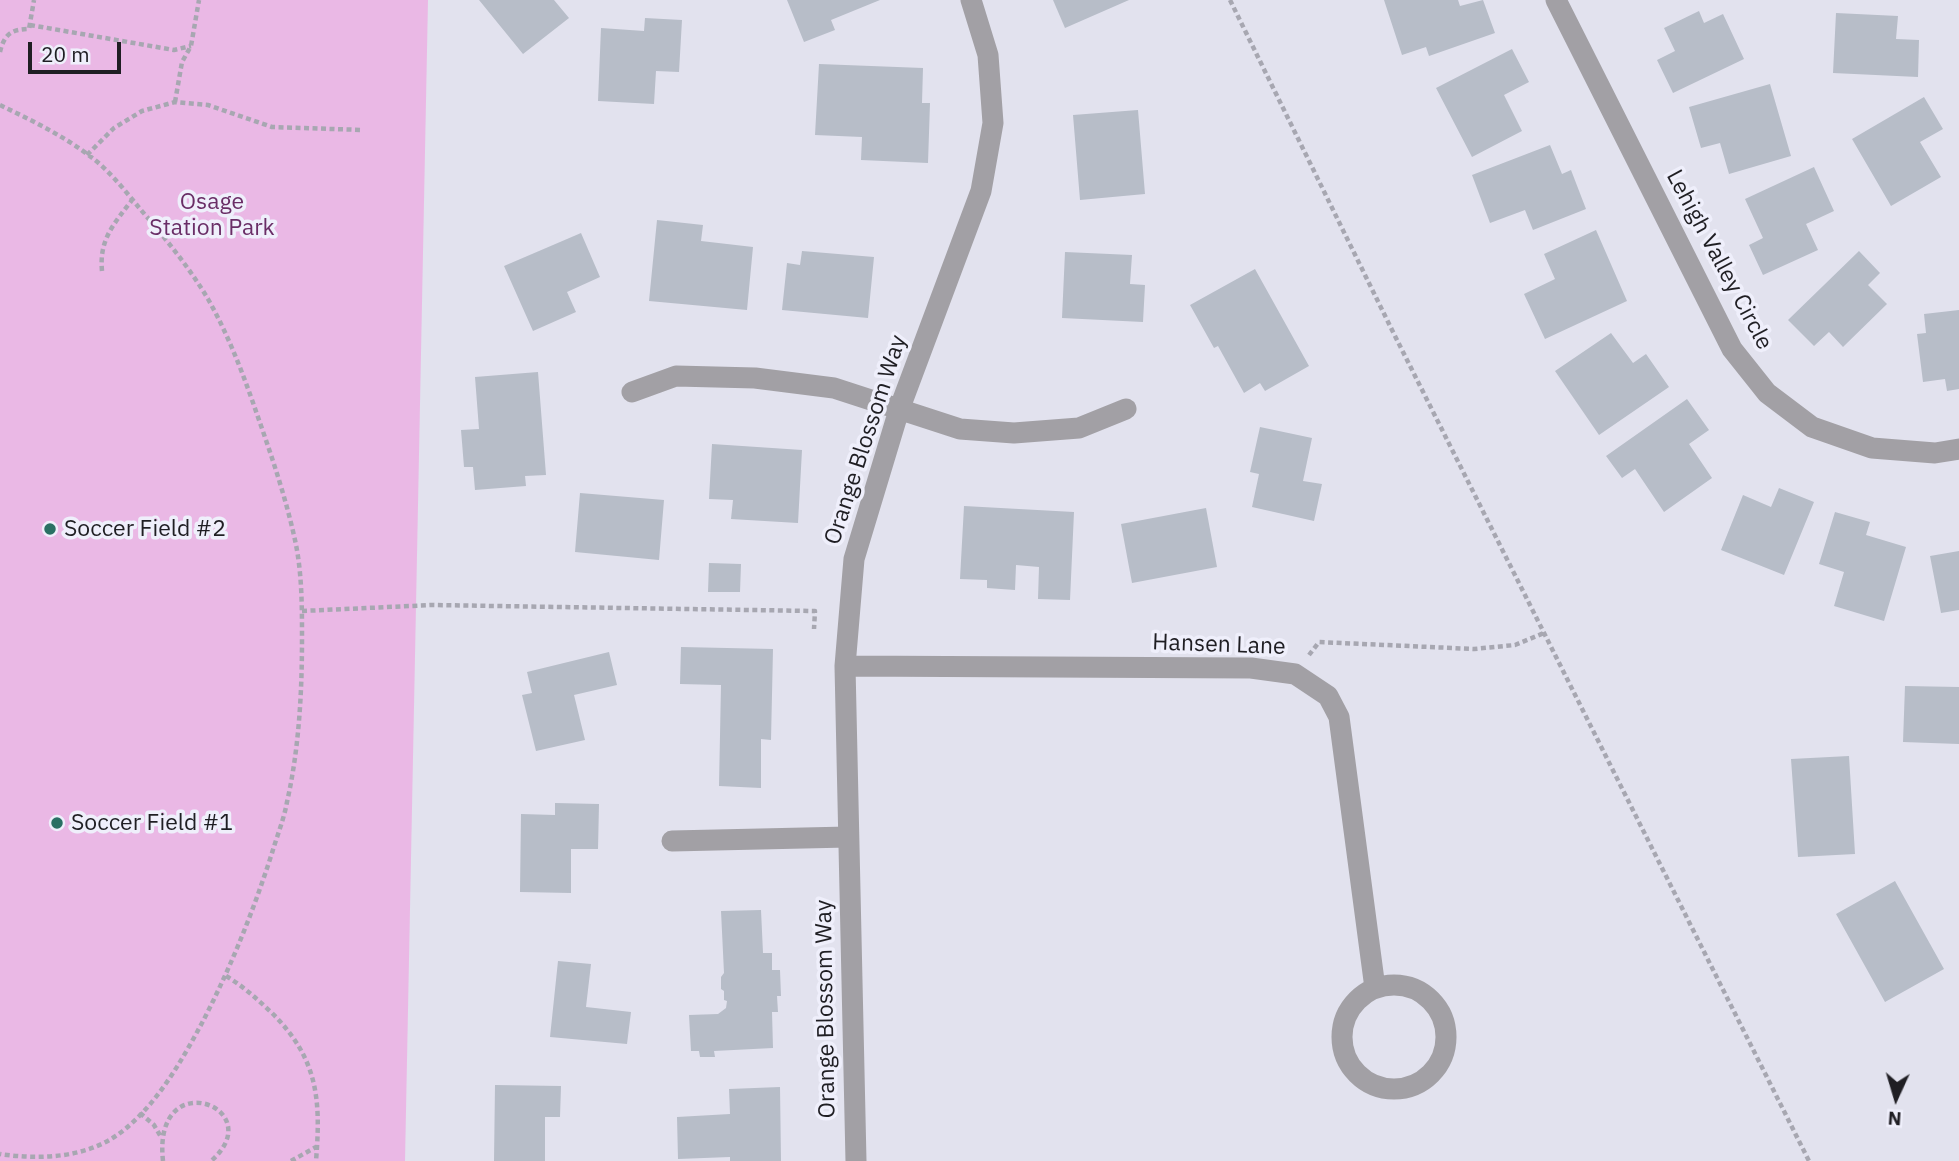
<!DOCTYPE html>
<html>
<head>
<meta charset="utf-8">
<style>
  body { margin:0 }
  #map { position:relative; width:1959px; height:1161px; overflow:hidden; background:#e2e2ee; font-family:"IBM Plex Sans",sans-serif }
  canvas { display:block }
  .north { position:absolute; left:1861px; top:1063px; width:70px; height:70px; -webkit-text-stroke:5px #efeffb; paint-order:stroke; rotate:184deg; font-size:19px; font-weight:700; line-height:28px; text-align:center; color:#1f1e23 }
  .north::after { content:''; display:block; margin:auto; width:24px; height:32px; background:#1f1e23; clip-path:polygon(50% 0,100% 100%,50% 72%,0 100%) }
  .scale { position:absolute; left:28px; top:42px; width:93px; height:32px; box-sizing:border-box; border:4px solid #1f1e23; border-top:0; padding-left:9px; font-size:21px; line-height:24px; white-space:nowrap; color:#1f1e23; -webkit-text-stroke:5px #efeffb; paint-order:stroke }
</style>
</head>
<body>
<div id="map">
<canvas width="1959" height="1161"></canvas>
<div class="north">N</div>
<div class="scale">20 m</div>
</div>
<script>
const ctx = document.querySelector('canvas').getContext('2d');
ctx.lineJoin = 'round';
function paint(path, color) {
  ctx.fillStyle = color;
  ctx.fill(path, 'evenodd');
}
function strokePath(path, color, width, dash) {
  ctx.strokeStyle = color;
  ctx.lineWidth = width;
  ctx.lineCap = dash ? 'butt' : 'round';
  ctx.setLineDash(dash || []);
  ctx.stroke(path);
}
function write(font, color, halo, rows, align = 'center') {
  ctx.font = font + ' "IBM Plex Sans",sans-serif';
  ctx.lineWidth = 7;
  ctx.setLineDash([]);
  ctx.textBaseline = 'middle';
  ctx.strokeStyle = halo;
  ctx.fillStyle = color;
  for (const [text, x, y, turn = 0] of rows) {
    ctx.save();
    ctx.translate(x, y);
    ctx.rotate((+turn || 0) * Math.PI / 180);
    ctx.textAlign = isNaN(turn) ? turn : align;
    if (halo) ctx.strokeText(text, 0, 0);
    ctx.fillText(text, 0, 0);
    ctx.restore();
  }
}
paint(new Path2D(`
  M0 0H428L405 1161H0Z`), '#eab8e5');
paint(new Path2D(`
  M479 0H554L569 18 523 54Z
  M787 0H880L831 20 835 30 804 42Z
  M1053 0H1129L1065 28Z
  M1384 0H1458L1460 6 1483 0 1495 33 1429 56 1426 47 1402 55Z
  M1699 11 1704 23 1723 14 1744 59 1673 93 1657 60 1675 51 1664 28Z
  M1836 13 1898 16 1896 39 1919 40 1918 77 1833 73Z
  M645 18 682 20 679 72 656 71 654 104 598 101 601 28 644 31Z
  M1512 49 1529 82 1504 95 1522 131 1472 157 1436 88Z
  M819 64 923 68 922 103H930L928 163 861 160 862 137 815 135Z
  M1770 84 1791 156 1729 174 1720 143 1701 148 1689 107Z
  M1924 97 1943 129 1920 142 1941 177 1891 206 1852 139Z
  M1138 110 1145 194 1080 200 1073 115Z
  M1550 145 1562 174 1571 170 1586 209 1533 230 1525 210 1490 223 1472 175Z
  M1814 167 1834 211 1806 224 1818 250 1763 275 1749 245 1763 238 1745 199Z
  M657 220 703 225 701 241 753 247 747 310 649 301Z
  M1596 230 1627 301 1545 339 1524 294 1555 279 1544 254Z
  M581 233 600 277 567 292 576 312 533 331 504 266Z
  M802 251 874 257 868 318 782 310 787 263 800 265Z
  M1859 251 1880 273 1868 285 1887 304 1843 347 1829 332 1814 346 1788 320Z
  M1065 252 1132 255 1130 284 1145 285 1143 322 1062 318Z
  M1255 269 1309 366 1265 391 1260 383 1244 393 1218 346 1214 348 1190 305Z
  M1959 310V389L1947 391 1945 379 1923 382 1917 334 1926 333 1924 314Z
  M1611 333 1633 363 1646 354 1669 387 1599 435 1555 371Z
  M538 372 546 475 525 476 526 486 475 490 473 467H464L461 430 479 429 475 377Z
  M1687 399 1709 430 1689 444 1712 478 1664 512 1635 469 1622 478 1606 456Z
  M1260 427 1312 438 1303 481 1322 484 1314 521 1252 507 1259 474 1250 472Z
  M712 444 802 450 798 523 731 519 733 500 709 499Z
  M1779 488 1814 502 1784 575 1721 550 1743 495 1771 507Z
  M580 493 664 500 659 560 575 552Z
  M964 506 1074 512 1070 600 1038 599 1039 567 1016 565 1015 590 987 588V580L960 579Z
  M1206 508 1217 567 1132 583 1121 524Z
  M1835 512 1870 522 1866 535 1906 547 1884 621 1834 606 1844 572 1819 564Z
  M1959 551V610L1941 613 1930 556Z
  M709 563 741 564 740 592H708Z
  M681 647 773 649 771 740 761 739V788L719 786 721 685 680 684Z
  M609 652 617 685 574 695 585 740 536 751 522 695 532 693 527 672Z
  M1905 686 1959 687V744L1903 742Z
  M1849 756 1855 854 1798 857 1791 759Z
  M555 803 599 804 598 849H571V893L520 892 521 814 555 815Z
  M1895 881 1944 969 1885 1002 1836 914Z
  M761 910 763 953H772V970H780L781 996H777L778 1012H772L773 1048 714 1051 715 1057H700L699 1051H691L689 1015 718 1014 726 1008 727 1001 724 1000V991L721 989V977L724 973 721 911Z
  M558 961 591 964 586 1007 631 1012 627 1044 550 1037Z
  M495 1085 561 1086 560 1117H545V1161H494Z
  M780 1087 781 1161H730V1157L678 1159 677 1117 730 1114 729 1089Z`), '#b7bdc8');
strokePath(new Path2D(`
  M1230 0 1392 330 1809 1161
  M30 25 174 50 191 46
  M0 52C4 35 11 29 29 29L34 0
  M175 102 182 62 191 46 199 0
  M0 105C31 120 64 136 91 157 110 171 126 192 141 210 165 238 189 267 208 299 230 338 245 379 259 420 273 460 286 499 295 540 302 572 302 606 302 638 302 693 299 749 287 802 284 819 277 836 272 853 253 912 231 967 202 1023 181 1062 156 1106 120 1133 87 1158 40 1160 0 1154
  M87 155 114 128 142 111 175 102 208 105 272 127 363 130
  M102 271C99 239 114 224 132 200
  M302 611 432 605 815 611 814 629
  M1309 655 1319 642 1474 649 1515 645 1544 633
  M226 976C243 986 257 999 272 1013 318 1059 321 1099 316 1161
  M140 1113 154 1125 161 1137
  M163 1161C152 1062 272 1108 211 1161
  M291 1161 316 1147`), '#a7a7b1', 4.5, [5, 3.5]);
strokePath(new Path2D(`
  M1556 0 1732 349 1767 393 1812 427 1872 448 1935 453 1959 449
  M632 392 676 376 755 378 834 388 960 429 1014 433 1079 428 1126 409
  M845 666 1251 668 1295 674 1328 696 1339 717 1375 988
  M672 841 848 837
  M1342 1037a52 52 0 1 1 104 0a52 52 0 1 1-104 0Z
  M856 1161 845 666 854 559 899 410 981 191 993 123 988 55 971 0`), '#a2a0a5', 21);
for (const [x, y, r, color] of [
  [50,529,7,"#2a7064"],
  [57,823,7,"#2a7064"]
]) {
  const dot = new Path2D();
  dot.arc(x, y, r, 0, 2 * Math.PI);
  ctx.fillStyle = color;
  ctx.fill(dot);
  strokePath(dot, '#efeffb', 2.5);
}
write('23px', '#6a2e67', '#efeffb', [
  ["Osage",212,202],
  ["Station Park",212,228]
]);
write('23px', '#1f1e23', '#efeffb', [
  ["Lehigh Valley Circle",1719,260,62],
  ["Orange Blossom Way",866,440,-72],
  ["Hansen Lane",1219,645,2],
  ["Orange Blossom Way",826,1009,-91]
]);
write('23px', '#1f1e23', '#efeffb', [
  ["Soccer Field #2",64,529],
  ["Soccer Field #1",71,823]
], 'left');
</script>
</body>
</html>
